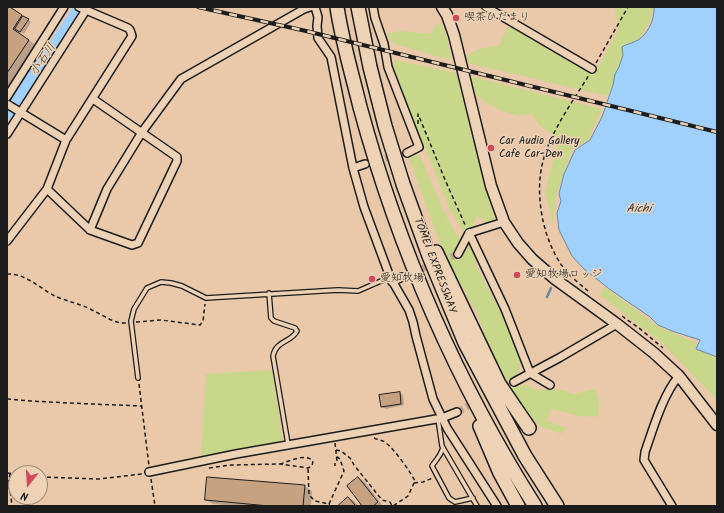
<!DOCTYPE html>
<html>
<head>
<meta charset="utf-8">
<style>
  body { margin:0 }
  #map { position:relative; width:724px; height:513px; overflow:hidden; background:#e9c9aa; font-family:Kalam,sans-serif }
  canvas { display:block }
  .frame { position:absolute; inset:0; border:8px solid #1c1c1c; pointer-events:none }
  .north { position:absolute; left:8px; top:465px; width:40px; height:40px; box-sizing:border-box; background:#eed2b5; border:1px solid #9a8978; border-radius:50%; rotate:197deg; font-size:11px; font-weight:700; line-height:16px; text-align:center; color:#1c1c1c }
  .north::after { content:''; display:block; margin:auto; width:14px; height:18px; background:#d1495b; clip-path:polygon(50% 0,100% 100%,50% 72%,0 100%) }
</style>
</head>
<body>
<div id="map">
<canvas width="724" height="513"></canvas>
<div class="frame"></div>
<div class="north">N</div>
</div>
<script>
const ctx = document.querySelector('canvas').getContext('2d');
ctx.lineJoin = 'round';
function paint(path, color) {
  ctx.fillStyle = color;
  ctx.fill(path, 'evenodd');
}
function strokePath(path, color, width, dash) {
  ctx.strokeStyle = color;
  ctx.lineWidth = width;
  ctx.lineCap = dash ? 'butt' : 'round';
  ctx.setLineDash(dash || []);
  ctx.stroke(path);
}
function write(font, color, halo, rows, align = 'center') {
  ctx.font = font + ' Kalam,"Klee One",sans-serif';
  ctx.lineWidth = 3;
  ctx.setLineDash([]);
  ctx.textBaseline = 'middle';
  ctx.strokeStyle = halo;
  ctx.fillStyle = color;
  for (const [text, x, y, turn = 0] of rows) {
    ctx.save();
    ctx.translate(x, y);
    ctx.rotate((+turn || 0) * Math.PI / 180);
    ctx.textAlign = isNaN(turn) ? turn : align;
    if (halo) ctx.strokeText(text, 0, 0);
    ctx.fillText(text, 0, 0);
    ctx.restore();
  }
}
paint(new Path2D(`
  M615 7H653L651 19 607 96 464 62C468 50 487 46 499 46L508 27H512L594 75 618 31Z
  M441 23 447 37 451 60 395 44 387 37 389 33 401 31 430 34 437 24Z
  M395 60 456 73 494 218 495 229 487 232 484 219 477 216 473 224 471 243 476 255V267L502 315 524 344 518 374 510 379 517 387 523 384 535 389 562 390 574 394 595 389 599 401V414L595 417 579 416 552 409 546 421 566 428 561 434 540 426 520 404 499 369 489 348 477 313 455 275 442 248 425 203 409 157 414 154 420 156 446 216 465 248 466 243 462 230 448 205 426 150 404 100 393 66Z
  M466 75 602 109 588 140 572 149 557 193 553 224 545 192 559 139 539 125 532 114 519 116 502 111 487 103 475 94Z
  M605 287 659 327 695 342 717 360V402L709 391 661 342 600 295Z
  M272 370 283 441 201 456 206 374Z`), '#c9d78b');
const water = new Path2D(`
  M654 7H717V357L696 349 700 340 672 331 658 325 650 317 608 288 584 269 572 256 559 230 557 213 561 201 559 194 564 174 575 150 590 140 602 117 613 85 615 74 619 67 623 55 622 47C626 44 630 44 634 42 647 37 655 20 654 7Z`);
paint(water, '#a0d0fc');
strokePath(water, '#6b88a2', 1);
paint(new Path2D(`
  M7 7H9L31 22 24 34 21 32 20 34 36 45 7 88Z
  M399 393 403 395 404 405 386 409 382 407Z
  M358 478 364 481 383 506H364Z
  M305 486 312 491 311 506H232L213 504 206 500Z
  M349 498 354 501 358 506H341Z`), '#0003');
strokePath(new Path2D(`
  M547 297 551 288`), '#6b88a2', 2.5);
strokePath(new Path2D(`
  M7 112 56 45 81 7`), '#a0d0fc', 14);
const building = new Path2D(`
  M7 7H10L22 15 13 29 29 40 7 73Z
  M23 16 29 19 20 32 15 29Z
  M400 392 401 404 381 407 379 395Z
  M207 477 305 485 303 506H269L205 500Z
  M358 477 378 502 373 506H362L347 486Z
  M348 497 356 506H340L339 505Z`);
paint(building, '#c7a281');
strokePath(building, '#1c1c1c', 1);
strokePath(new Path2D(`
  M365 164 407 153
  M402 277 458 254
  M457 412 514 382`), '#c0a68e', 7, [7, 3.5]);
const lane = new Path2D(`
  M269 293 271 318 274 321 295 328 297 331C291 343 276 340 273 356L288 444
  M138 378 131 321 134 309 147 288 161 282 171 283 182 286 206 298 338 290 358 291 390 277
  M438 419 442 446 477 506
  M443 448C439 459 437 458 432 466L449 498 455 502 473 498`);
const street = new Path2D(`
  M315 7 318 17 317 26 318 38 331 57 353 168 364 207 390 277 409 310 413 322 416 336 433 399 447 428 497 506
  M373 7 375 18 384 44 388 67 419 147 407 153
  M486 7 592 69
  M7 97 64 7
  M7 104 66 140
  M7 134 86 10
  M353 168 365 164
  M47 189 90 230 132 245 138 243 177 161V157L93 99
  M90 230 107 189 142 132 181 79 304 9 310 7
  M469 233 505 309 530 373 550 385
  M469 233 504 222
  M7 241 47 189 66 140 132 36 130 30 128 28 79 7
  M458 254 469 233
  M392 282 402 277
  M514 382 559 358 617 324
  M149 472 236 454 442 418 457 412
  M672 506 644 460 645 452C653 429 663 394 679 376`);
const secondary = new Path2D(`
  M442 7 447 15 454 35 491 186 504 222 518 243 532 259 555 279 617 324 654 353 679 376 717 425`);
const highway = new Path2D(`
  M337 7C342 41 352 74 360 107 398 247 457 383 535 506
  M358 7 370 67 385 126 403 184 429 256 465 343 525 456 557 506
  M436 252 499 384 529 428
  M480 426 500 473 518 506`);
strokePath(lane, '#1c1c1c', 6);
strokePath(street, '#1c1c1c', 10);
strokePath(secondary, '#1c1c1c', 13);
strokePath(highway, '#1c1c1c', 16);
strokePath(new Path2D(`
  M596 63 628 7
  M418 124V114L446 182 466 227
  M7 274C26 273 40 289 57 297 69 302 81 304 92 310 103 315 114 324 126 323
  M588 291C581 285 572 278 566 271 543 243 534 195 543 161 551 131 573 101 589 75
  M622 316 639 328 663 348
  M136 322 161 320 200 325 203 321 205 304
  M139 384 149 466
  M7 399C52 403 97 404 141 406
  M374 438C378 440 383 440 386 443 394 449 410 471 415 481L408 496 393 506
  M335 443 337 461 335 463V466
  M336 450 341 451 350 458 354 465 382 500 390 502 392 506
  M209 468 231 465 280 464 308 468 312 466 313 461C305 453 290 461 280 464
  M308 469 309 495 315 501 329 504 330 506
  M7 473 16 474
  M40 477 99 479 142 474
  M151 479 155 506
  M414 483 423 482 433 478
  M7 486 10 489 12 506
  M7 491 10 474
  M329 504 344 471 340 459 334 455`), '#1c1c1c', 1.5, [4, 3]);
strokePath(lane, '#eed2b5', 3.5);
strokePath(street, '#eed2b5', 7);
strokePath(secondary, '#eed2b5', 10);
strokePath(highway, '#eed2b5', 13);
const rail = new Path2D(`
  M198 7 306 31 717 132`);
strokePath(rail, '#1c1c1c', 4);
strokePath(rail, '#eed2b5', 2.5, [8]);
for (const [x, y, r, color] of [
  [456,18,4,"#d1495b"],
  [491,148,4,"#d1495b"],
  [517,275,4,"#d1495b"],
  [372,279,4,"#d1495b"]
]) {
  const dot = new Path2D();
  dot.arc(x, y, r, 0, 2 * Math.PI);
  ctx.fillStyle = color;
  ctx.fill(dot);
  strokePath(dot, '#eed2b5', 1.5);
}
write('11px', '#1c1c1c', '#eed2b5', [
  ["喫茶ひだまり",464,18],
  ["Car Audio Gallery",499,142],
  ["Cafe Car-Den",499,155],
  ["愛知牧場ロッジ",525,275],
  ["愛知牧場",380,279]
], 'left');
write('11px', '#1c1c1c', '#eed2b5', [
  ["TOMEI EXPRESSWAY",434,266,69]
]);
write('italic 12px', '#364049', '#eed2b5', [
  ["小石川",44,60,-55],
  ["Aichi",639,210]
]);
</script>
</body>
</html>
